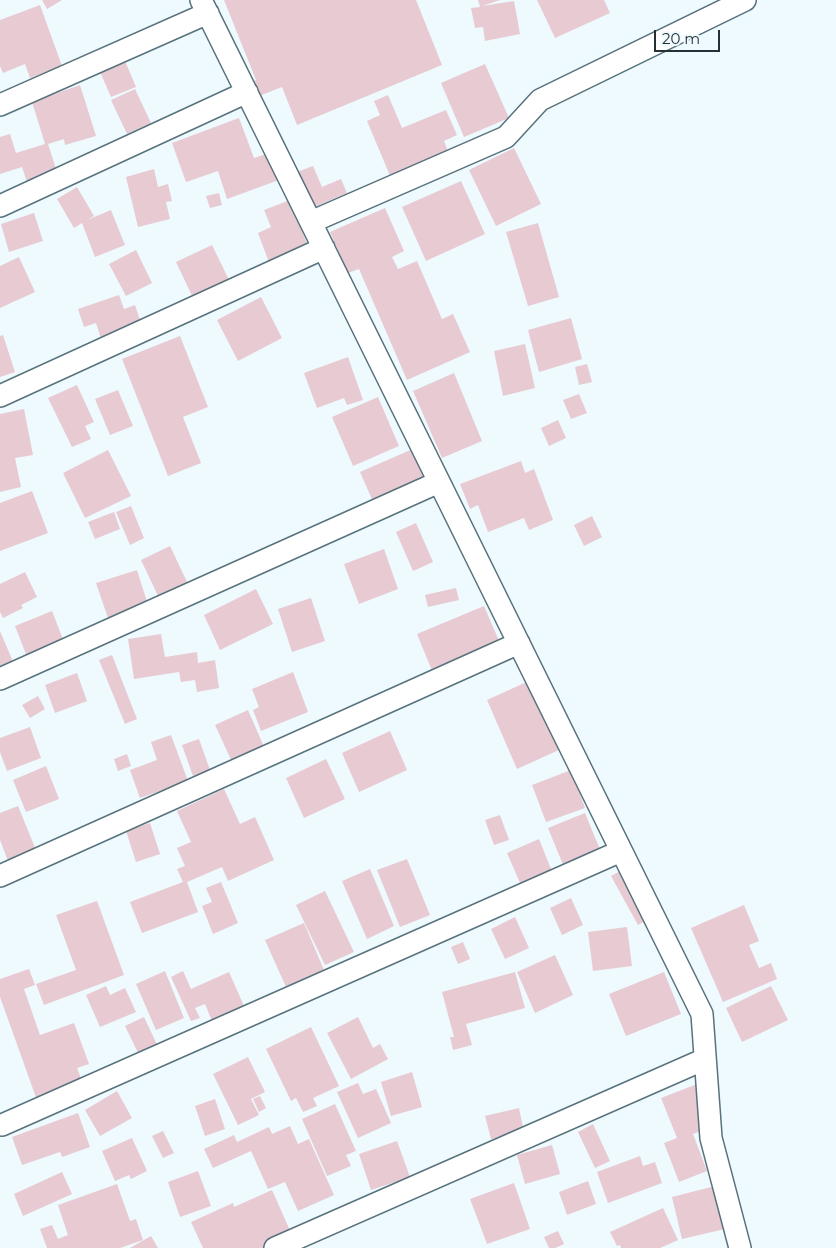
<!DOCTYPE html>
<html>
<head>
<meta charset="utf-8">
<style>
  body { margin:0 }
  #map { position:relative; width:836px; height:1248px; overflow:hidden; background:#eefafe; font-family:Montserrat,sans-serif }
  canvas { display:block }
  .scale { position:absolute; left:654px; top:30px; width:66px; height:22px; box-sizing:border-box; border:2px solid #253034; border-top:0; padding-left:6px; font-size:15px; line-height:18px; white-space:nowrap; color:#253034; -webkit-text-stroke:4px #eefafe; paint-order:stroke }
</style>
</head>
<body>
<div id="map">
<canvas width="836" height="1248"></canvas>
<div class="scale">20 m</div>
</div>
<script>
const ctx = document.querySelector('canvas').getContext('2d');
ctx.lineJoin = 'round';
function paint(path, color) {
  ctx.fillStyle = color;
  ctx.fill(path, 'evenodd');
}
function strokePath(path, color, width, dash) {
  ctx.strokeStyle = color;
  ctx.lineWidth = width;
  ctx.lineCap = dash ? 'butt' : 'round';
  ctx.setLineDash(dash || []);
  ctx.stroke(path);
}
paint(new Path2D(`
  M42 0H62L47 9Z
  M224 0H416L442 65 297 125 282 87 259 96 254 81 256 80Z
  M478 0H500L482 6 514 1 520 34 485 41 483 27 475 28 471 8 480 7Z
  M537 0H604L610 13 555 38Z
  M40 5 62 66 30 78 25 64 3 73 0 66V20Z
  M122 54 136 87 111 97 97 65Z
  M485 64 509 118 464 137 441 83Z
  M80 85 96 136 65 145 64 139 48 144 57 172 27 182 22 167 0 174V137L10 134 16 153 45 144 32 102Z
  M135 89 151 123 127 134 111 100Z
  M388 95 402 128 446 110 457 135 444 141 449 154 391 178 367 121 380 115 374 101Z
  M239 118 254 158 269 153 279 180 227 199 218 171 186 182 172 143Z
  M514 148 541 204 496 226 469 170Z
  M313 166 322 187 341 179 347 193 312 208 297 172Z
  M154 169 158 187 168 184 172 201 166 202 170 219 138 227 126 177Z
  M461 181 485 234 426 261 402 207Z
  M77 187 94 216 87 220 111 210 125 245 95 257 82 223 74 228 57 199Z
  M219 193 222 205 210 208 206 196Z
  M290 200 309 249 270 265 258 233 271 227 264 210Z
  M385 208 404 251 392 257 398 269 417 261 442 319 453 314 470 352 407 380 359 269 348 273 330 232Z
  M34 213 43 241 9 252 1 224Z
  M538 223 559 297 528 306 506 232Z
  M212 245 230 282 194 300 176 262Z
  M136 250 152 283 126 296 109 264Z
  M19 257 35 292 0 308V266Z
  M119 295 124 309 135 305 142 326 101 339 96 323 84 327 78 309Z
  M261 297 282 338 238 361 217 320Z
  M571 318 582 359 539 372 528 330Z
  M3 335 15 372 0 377V336Z
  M180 336 208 407 183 417 201 463 168 476 122 359Z
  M525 344 535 388 503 396 494 351Z
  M348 357 363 400 347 405 344 398 317 408 304 373Z
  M587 364 592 382 579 385 575 367Z
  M454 373 482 441 442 458 413 391Z
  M77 385 94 422 85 426 91 439 72 447 48 398Z
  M118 390 133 426 110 435 95 399Z
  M579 394 587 413 571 419 563 400Z
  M378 397 399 446 353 466 332 417Z
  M24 409 33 455 15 458 21 487 0 492V414Z
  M558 420 566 438 549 446 541 428Z
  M415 448 429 480 374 504 360 472Z
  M108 450 131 496 85 518 63 473Z
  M521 461 525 473 534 469 553 520 529 530 524 518 488 532 478 505 470 509 460 484Z
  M32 491 48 533 0 551V503Z
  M131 506 144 538 130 545 116 512Z
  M114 512 120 529 95 539 88 522Z
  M592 516 602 537 584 546 574 525Z
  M416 523 433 562 413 571 396 532Z
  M170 546 188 584 159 598 141 560Z
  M384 549 398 589 359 604 344 564Z
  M137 570 148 605 108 618 96 583Z
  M25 572 37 597 21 605 23 608 3 618 0 612V584Z
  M456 588 459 600 428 607 425 595Z
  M256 589 273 624 220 650 204 615Z
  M311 598 325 641 292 652 278 609Z
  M484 606 503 650 435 678 417 634Z
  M52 611 64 642 27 657 15 626Z
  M0 631 14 664 0 670Z
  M161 634 165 657 197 652 198 663 215 660 219 688 197 692 195 680 181 682 179 672 134 679 128 639Z
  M112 655 137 719 125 724 99 660Z
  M293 672 308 712 261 731 253 710 259 707 252 689Z
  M77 673 87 701 55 713 45 685Z
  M531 680 561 749 517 769 487 700Z
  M38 696 45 709 30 718 22 705Z
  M248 710 265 749 233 764 215 725Z
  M30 727 41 758 7 771 0 752V738Z
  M390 731 407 770 359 792 342 753Z
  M171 735 188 781 140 798 130 770 157 760 151 742Z
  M199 739 210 770 193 776 182 745Z
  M127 754 131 766 118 771 114 759Z
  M326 759 345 799 304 818 286 778Z
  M46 766 59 799 26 812 13 780Z
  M571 770 585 808 546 822 532 785Z
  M224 789 240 824 255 817 274 860 228 881 222 867 187 882 198 912 142 933 130 902 183 882 177 869 185 866 177 848 191 842 177 811Z
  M18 806 36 850 8 861 0 840V813Z
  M585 813 603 857 566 872 548 828Z
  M500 815 509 840 494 845 485 820Z
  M150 823 160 854 136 862 126 831Z
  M539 839 555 879 524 892 507 853Z
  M407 859 430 915 400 927 377 870Z
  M370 869 394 926 367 939 342 881Z
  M622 870 657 921 646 927 643 922 638 925 611 876Z
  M221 882 238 923 213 934 202 906 212 902 206 888Z
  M325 891 354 952 325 965 296 905Z
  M571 898 583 925 562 935 550 908Z
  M97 901 124 975 44 1005 36 984 76 970 56 915Z
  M744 905 759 941 749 945 759 968 771 963 777 979 723 1002 691 928Z
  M515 917 529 948 505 959 491 929Z
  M304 923 324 970 286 987 265 940Z
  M627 927 632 966 593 971 588 932Z
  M463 942 470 959 458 964 451 947Z
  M555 955 573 995 535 1013 517 972Z
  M29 969 35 985 24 989 40 1035 74 1023 89 1064 77 1068 84 1086 38 1103 0 997V979Z
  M165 971 184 1018 156 1030 136 984Z
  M183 971 191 989 229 972 244 1006 212 1021 205 1004 195 1008 200 1018 191 1021 171 977Z
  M515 972 525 1008 466 1024 472 1045 453 1050 450 1037H454L442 992Z
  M664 972 681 1014 626 1036 609 994Z
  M106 986 110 995 125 988 136 1012 100 1027 86 995Z
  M771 986 788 1020 742 1042 726 1008Z
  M144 1017 160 1051 141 1059 125 1026Z
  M358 1017 373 1048 380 1044 388 1059 351 1079 327 1033Z
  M311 1027 339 1086 313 1098 317 1106 303 1112 296 1098 291 1101 266 1049Z
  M248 1057 265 1092 251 1099 259 1115 238 1125 213 1074Z
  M412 1072 422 1107 391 1116 381 1082Z
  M705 1081 721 1123 693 1134 707 1171 679 1182 664 1143 677 1138 661 1098Z
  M358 1083 363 1094 376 1089 391 1123 358 1138 337 1092Z
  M117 1091 132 1118 100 1136 85 1110Z
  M260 1096 266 1108 259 1112 253 1099Z
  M215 1099 225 1129 205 1136 195 1106Z
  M335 1104 356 1151 346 1155 351 1166 327 1176 302 1119Z
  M519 1108 524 1132 491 1139 485 1116Z
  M78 1113 90 1147 62 1157 60 1152 22 1165 12 1137Z
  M593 1124 610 1161 595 1168 578 1132Z
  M290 1126 298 1144 309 1139 334 1195 298 1211 285 1182 268 1189 251 1151 213 1168 204 1149 234 1135 237 1142 269 1127 272 1134Z
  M163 1131 174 1153 163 1158 152 1136Z
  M132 1138 147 1171 131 1179 129 1175 115 1181 102 1151Z
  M397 1141 410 1177 371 1190 359 1154Z
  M552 1145 560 1174 525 1184 517 1155Z
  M640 1156 643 1166 655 1162 662 1183 608 1203 597 1172Z
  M198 1171 211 1206 180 1217 168 1182Z
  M62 1172 72 1194 23 1216 14 1194Z
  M588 1181 596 1204 567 1215 559 1192Z
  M514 1183 530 1229 487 1244 470 1199Z
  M117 1184 130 1221 136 1219 143 1240 120 1248H47L40 1229 52 1225 58 1239 68 1235 58 1205Z
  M715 1186 725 1229 682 1239 672 1197Z
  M272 1190 292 1235 265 1248H203L191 1222 233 1203 234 1207Z
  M663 1208 678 1240 660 1248H621L620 1245 617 1246 610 1232Z
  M558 1231 564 1244 555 1248H549L544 1237Z
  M151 1236 158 1248H130L142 1241Z`), '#e8cad2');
const street = new Path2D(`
  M201 0 702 1014 711 1138 740 1248
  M0 105 208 13
  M0 206 247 92
  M311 222 506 137 540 100 745 0
  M0 396 324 248
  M0 679 439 482
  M0 876 519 643
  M2 1125 621 851
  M275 1248 705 1059`);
strokePath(street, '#57727c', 24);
strokePath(street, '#fff', 21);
</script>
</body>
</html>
